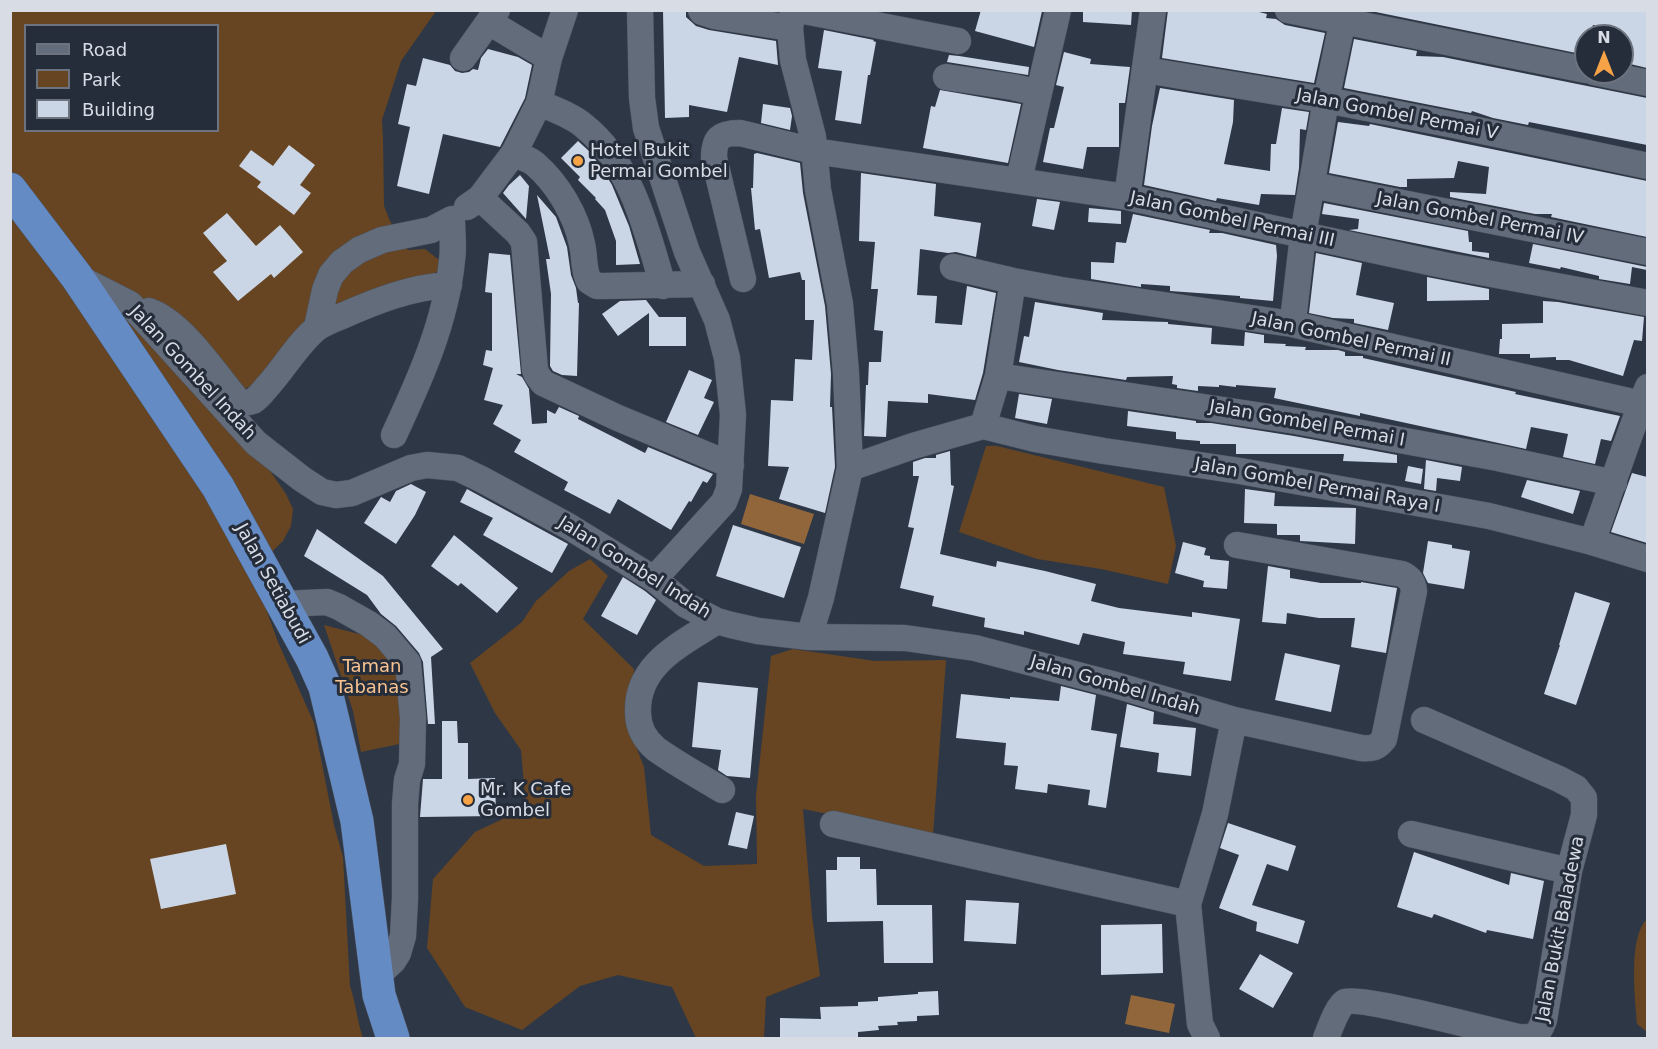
<!DOCTYPE html>
<html>
<head>
<meta charset="utf-8">
<style>
  body { margin:0 }
  #map { position:relative; width:1658px; height:1049px; overflow:hidden; background:#2e3745; font-family:"DejaVu Sans",sans-serif }
  canvas { display:block }
  .frame { position:absolute; inset:0; border:12px solid #d7dce5; pointer-events:none }
  .legend { position:absolute; left:24px; top:24px; width:195px; height:108px; box-sizing:border-box; background:#252d3a; border:2px solid #6c737e; margin:0; padding:8px 10px; list-style:none; font-size:18px; color:#d7dce5 }
  .legend li { display:flex; align-items:center; gap:12px; height:30px }
  .legend b { width:30px; border:2px solid #6c737e }
  .north { position:absolute; left:1574px; top:24px; width:60px; height:60px; box-sizing:border-box; background:#252d3a; border:2px solid #6c737e; border-radius:50%; rotate:0deg; font-size:16px; font-weight:700; line-height:24px; text-align:center; color:#d7dce5 }
  .north::after { content:''; display:block; margin:auto; width:21px; height:27px; background:#f6a247; clip-path:polygon(50% 0,100% 100%,50% 72%,0 100%) }
</style>
</head>
<body>
<div id="map">
<canvas width="1658" height="1049"></canvas>
<div class="frame"></div>
<ul class="legend">
<li><b style="height:8px;background:#626c7b"></b>Road</li>
<li><b style="height:16px;background:#674522"></b>Park</li>
<li><b style="height:16px;background:#cad5e6"></b>Building</li>
</ul>
<div class="north">N</div>
</div>
<script>
const ctx = document.querySelector('canvas').getContext('2d');
ctx.lineJoin = 'round';
function paint(path, color) {
  ctx.fillStyle = color;
  ctx.fill(path, 'evenodd');
}
function strokePath(path, color, width, dash) {
  ctx.strokeStyle = color;
  ctx.lineWidth = width;
  ctx.lineCap = dash ? 'butt' : 'round';
  ctx.setLineDash(dash || []);
  ctx.stroke(path);
}
function write(font, color, halo, rows, align = 'center') {
  ctx.font = font + ' "DejaVu Sans",sans-serif';
  ctx.lineWidth = 6;
  ctx.setLineDash([]);
  ctx.textBaseline = 'middle';
  ctx.strokeStyle = halo;
  ctx.fillStyle = color;
  for (const [text, x, y, turn = 0] of rows) {
    ctx.save();
    ctx.translate(x, y);
    ctx.rotate((+turn || 0) * Math.PI / 180);
    ctx.textAlign = isNaN(turn) ? turn : align;
    if (halo) ctx.strokeText(text, 0, 0);
    ctx.fillText(text, 0, 0);
    ctx.restore();
  }
}
paint(new Path2D(`
  M10 11H436L401 61 382 120 383 139 384 206 390 221 408 250 425 249 443 263 439 270 432 275 306 319 254 385 246 388 223 415 253 446 286 494 293 509 291 526 283 541 252 571 278 642 314 723 334 825 343 857 350 986C356 1003 357 1021 363 1038H11ZM26 26H218V130H26Z
  M986 446H997L1164 487 1176 546 1168 584 1101 569 1037 559 959 532Z
  M590 559 608 576 583 619 634 669 628 726 644 767 651 835 704 866 757 864 756 796 771 656 793 649 875 661 946 660 933 835 803 809 812 916 820 976 766 997 764 1038H696L672 987 618 975 580 986 522 1030 465 1007 427 948 433 879 475 832 526 808 521 750 495 713 470 663 522 622 536 601 569 571Z
  M324 625 382 640 398 666 414 741 361 752 353 711Z
  M1647 919H1648L1647 1032 1637 1024C1635 998 1628 937 1647 919Z`), '#674522');
paint(new Path2D(`
  M750 494 814 514 804 544 741 524Z
  M1131 995 1175 1004 1169 1033 1125 1024Z`), '#92663b');
paint(new Path2D(`
  M663 10H686V17L696 26 709 30 776 41 778 65 739 57 727 112 689 105V117L665 118Z
  M981 10 1042 11 1034 47 975 31Z
  M1083 10H1132L1131 25 1083 22Z
  M1168 10H1251L1267 14 1266 18 1276 19 1285 25 1325 33 1314 83 1162 58Z
  M1366 10H1647V68L1622 62V31L1593 25 1590 36H1586V55Z
  M824 30 874 40 873 41 876 42 870 75H868L861 124 835 120 842 71 818 68Z
  M1354 39 1417 51 1416 56 1443 57 1647 98V145L1529 122 1528 125 1493 118 1472 111 1471 113 1344 88Z
  M488 49 518 57 532 65 525 98 501 145 500 147 443 134 429 194 397 186 410 127 398 124 407 84 416 86 423 58 450 65 455 71 462 73 469 72 473 69 478 70 481 58Z
  M1064 52 1091 59 1090 64 1130 67 1125 103H1119V147H1087L1083 169 1043 162 1050 128H1054L1064 87 1056 85Z
  M949 55 959 56 1029 67 1028 75 947 62Z
  M1160 88 1234 100 1233 122 1224 164 1270 171 1271 144H1276L1282 108 1309 112 1306 130 1300 129 1299 168 1295 195 1261 194 1259 205 1217 198 1216 201 1144 185 1152 126Z
  M940 90 1021 104 1008 163 923 148 931 106 935 107Z
  M763 104 790 108 792 116 790 130 761 123Z
  M1338 122 1369 126 1370 124 1647 181V237L1551 217 1552 214H1535L1450 197V192L1486 194 1489 167 1458 161 1454 178 1407 179V187H1400L1329 173Z
  M578 141 589 151 601 167 612 185 629 226 640 264 616 265V241L605 210 595 199 596 198 578 180 580 177 561 158Z
  M289 145 315 165 300 185 311 193 294 215 257 187 261 182 239 166 251 150 273 166Z
  M757 153 800 163 803 193 825 306 831 374 830 407H832L835 467 825 513 779 499 789 467 768 466 771 400 793 401 795 359 812 360 814 320H805V280H802L800 272 769 278 760 229 755 230 751 188H753L754 154Z
  M861 173 936 184 934 216 981 223 976 257 956 252 948 253 920 249 917 295 937 296 935 323 962 325 967 286 996 293 983 373 975 400 928 394V403L888 401 886 437 864 436 866 385H868L869 362H881L883 331 874 330 878 289H871L875 242 859 241Z
  M520 175 529 186 526 219 503 193 509 185Z
  M537 195 556 217 567 247 571 275 576 288 578 303H579L577 376 562 375 553 371 550 366 551 294 546 259H550Z
  M1037 199 1060 202 1054 230 1032 226Z
  M1324 203 1468 231 1469 242H1472V251L1489 253V258L1349 230 1358 229 1359 219 1322 214Z
  M1089 208 1121 211V224L1088 222Z
  M227 213 256 246 280 225 303 252 274 278 271 274 238 301 213 272 227 261 203 233Z
  M1133 214 1210 230 1209 233H1222L1276 245 1277 256 1273 301 1240 298V296L1170 291V286L1141 284V287L1091 279V262L1114 263 1116 242 1126 243Z
  M1533 244 1647 267V270L1632 267 1630 284 1599 279V276L1561 267 1560 269 1529 263Z
  M489 253 510 255 521 374H516L522 377 529 389 532 424 547 423V410L555 414 559 407 579 416 578 419 645 453 648 447 713 474 707 483 703 481 691 502 689 501 671 530 618 499 610 514 564 490 568 482 514 452 521 440 493 424 503 405 484 400 493 368 483 365 486 350 492 351V293L485 292Z
  M1316 253 1362 263 1356 295 1394 303 1388 330 1354 323V319L1333 318 1309 313Z
  M1427 277 1489 289V300L1427 301Z
  M646 300 659 317H686V346H649V313L618 336 602 314 620 301Z
  M1543 301 1558 302 1644 317 1642 341 1634 340 1623 376 1569 360H1556V357L1530 358V354H1499L1500 339H1502V324L1543 323Z
  M1035 302 1103 313 1102 320 1168 322V324L1212 328 1211 344 1244 346 1245 332 1264 335V343L1286 344 1285 346 1306 347 1305 350H1338L1345 352V356H1363V358L1516 392 1515 394 1620 416 1611 441 1601 439 1595 464 1563 457 1568 434 1531 427 1526 449 1360 413V416L1274 398 1276 388 1236 385V387L1219 385V387L1198 386V391L1177 388V385L1172 384 1173 376 1127 377 1126 380 1058 370 1019 362 1024 336 1029 337Z
  M689 370 712 380 704 398 714 402 698 435 666 422Z
  M1019 394 1052 399 1047 424 1015 418Z
  M1128 411 1196 421V423H1211L1294 436 1397 455V463L1343 461 1344 454H1236V444H1200V441L1176 439V432L1127 426Z
  M950 451 951 485 954 486 940 554 996 567 997 561 1045 571 1096 584 1091 601 1119 608 1192 617V612L1240 619 1231 681 1183 674 1185 662 1123 654 1125 642 1083 633 1079 645 1024 631V635L984 627 985 618 932 606 934 596 900 588 914 528 908 527 919 476H913V462L925 458H936V455Z
  M1426 460 1462 467 1460 481 1437 478 1436 491 1424 489Z
  M1408 466 1423 469 1421 484 1405 481Z
  M1632 473 1647 477V543L1611 532Z
  M1527 480 1580 491 1573 514 1521 497Z
  M411 484 426 492 415 515 396 544 364 523 381 497 390 502 396 491Z
  M467 489 568 544 552 573 483 535 493 518 460 502Z
  M1245 489 1275 493 1274 506 1356 508 1355 544 1300 541V535H1277V524L1244 523Z
  M733 525 801 547 784 598 716 576Z
  M317 529 383 576 443 649 431 657 435 724H428L423 662 419 653 396 626 381 614 367 595 304 556Z
  M454 535 518 588 497 613 461 583 458 586 431 566Z
  M1428 541 1452 545V548L1470 551 1464 589 1428 583 1423 573Z
  M1183 542 1206 548 1204 555 1210 556V559L1229 561 1227 589 1203 587 1204 581 1175 573Z
  M1268 566 1290 570V578L1321 583H1361V582L1397 588 1386 653 1351 647 1355 618H1319L1287 613 1286 624 1262 622Z
  M623 577 645 591 656 600 637 635 601 616Z
  M1575 592 1610 603 1576 705 1544 694 1560 645H1559Z
  M1285 653 1340 665 1331 712 1275 700Z
  M698 682 758 688 750 778 727 776 718 770 721 750 692 747Z
  M1061 686 1096 695 1091 730 1117 734 1106 808 1088 805 1090 790 1048 784 1047 793 1015 789 1018 766 1004 765 1006 743 956 738 961 694 1010 699V697L1059 701Z
  M1127 704 1154 712 1153 724 1196 728 1191 776 1157 772 1159 753 1120 747Z
  M442 721H457L458 743H468V779L495 778 496 816 420 817 423 779H442Z
  M736 812 754 816 747 849 728 845Z
  M1228 823 1296 846 1288 871 1267 864 1252 905 1305 921 1298 944 1256 931 1257 922 1219 908 1239 855 1220 848Z
  M226 844 236 894 161 909 150 859Z
  M1414 852 1509 885 1511 873 1544 881 1533 939 1487 930 1486 933 1434 914 1432 918 1397 907Z
  M837 857H860V869H876L877 905H932L933 963H884L883 921 827 922 826 870H837Z
  M966 900 1019 903 1016 944 964 941Z
  M1162 924 1163 973 1101 975V925Z
  M1260 954 1293 973 1273 1008 1239 989Z
  M938 991 939 1015 917 1016V1021L897 1022 898 1025 878 1026 879 1030 858 1032V1038H780V1018L821 1019 820 1007 858 1006V1002L878 1001V997L918 994V992Z`), '#cad5e6');
const minor = new Path2D(`
  M640 10 642 98 646 128 687 252 717 320 727 358 733 415 729 489 724 502 654 579
  M701 10 702 12 714 16 790 28
  M793 10 790 28 793 60 813 137 818 190 840 304 846 373 850 468 821 598 809 637
  M799 10 958 41
  M1288 10 1586 70
  M489 22 549 58
  M463 58 497 10
  M1145 70 1326 100 1454 125 1648 166
  M1594 72 1648 83
  M946 77 1013 87 1039 93
  M539 103C553 109 573 116 584 126 631 163 647 231 663 286
  M514 153C520 157 529 159 535 164 558 184 576 215 582 244 585 256 583 270 589 281L597 286H603L702 284
  M1019 180 1058 10
  M1312 185 1648 252
  M1127 197 1153 10
  M480 198 518 233 524 242 535 370 537 375 543 383 618 418 731 465
  M467 207 480 198 514 153 539 103 549 58 565 10
  M953 267 1013 281 1061 290 1292 324 1641 404
  M77 277 130 304 256 443 302 479 322 492 336 495 352 493 411 468 427 465 458 468 481 479 568 526 654 579 686 605 717 621 731 625 758 631 809 637 905 638 975 648 1112 684 1234 720 1361 748C1372 749 1377 748 1384 739L1414 591C1413 582 1410 578 1402 574L1237 545
  M743 279 714 158C714 138 720 133 740 133L814 151 1127 197 1443 265 1648 303
  M149 311C182 322 216 375 239 402 245 403 248 403 253 401 258 398 262 393 266 388 283 370 298 343 317 328 324 323 334 319 342 316 376 301 411 287 449 285
  M1292 324 1294 312 1303 235 1326 100 1345 10
  M317 327 325 290 331 275 342 262 359 250 382 240 431 230 452 219C452 232 454 247 452 260 446 322 420 379 394 435
  M998 376 1296 421 1498 458 1614 483
  M983 426 1035 439 1104 451 1240 471 1489 516 1592 542 1648 559
  M850 468 913 446 983 426 998 376 1013 281
  M1592 542C1611 490 1627 438 1648 387
  M283 604 327 602 339 607 369 624 385 636 408 663 413 718 412 764 407 780 405 804V898L403 936 398 953 393 961 376 977
  M717 621C682 644 636 664 638 713 638 727 645 740 656 749 675 763 701 777 722 790
  M833 824 1188 904
  M1411 834 1569 871
  M1207 1038 1200 1024 1188 904 1215 814 1234 720
  M1326 1038C1329 1031 1338 1005 1345 1002 1360 996 1493 1031 1518 1037 1535 1038 1538 1036 1544 1020L1569 871 1584 815V798L1576 788 1559 779 1424 720`);
const highway = new Path2D(`
  M10 189 77 277 218 487 312 658 325 687 357 821 379 995 393 1038`);
strokePath(minor, '#4c535f', 27);
strokePath(highway, '#4c535f', 34);
strokePath(minor, '#626c7b', 26);
strokePath(highway, '#658bc5', 33);
for (const [x, y, r, color] of [
  [578,161,6,"#f6a247"],
  [468,800,6,"#f6a247"]
]) {
  const dot = new Path2D();
  dot.arc(x, y, r, 0, 2 * Math.PI);
  ctx.fillStyle = color;
  ctx.fill(dot);
  strokePath(dot, '#252d3a', 2);
}
write('18px', '#d7dce5', '#252d3a', [
  ["Jalan Gombel Permai V",1397,115,11],
  ["Jalan Gombel Permai IV",1480,219,11],
  ["Jalan Gombel Permai III",1232,220,12],
  ["Jalan Gombel Permai II",1351,340,12],
  ["Jalan Gombel Indah",192,373,47],
  ["Jalan Gombel Permai I",1307,424,10],
  ["Jalan Gombel Permai Raya I",1317,486,10],
  ["Jalan Gombel Indah",634,568,32],
  ["Jalan Setiabudi",272,584,61],
  ["Jalan Gombel Indah",1115,686,16],
  ["Jalan Bukit Baladewa",1561,929,-79]
]);
write('18px', '#d7dce5', '#252d3a', [
  ["Hotel Bukit",590,151],
  ["Permai Gombel",590,172],
  ["Mr. K Cafe",480,790],
  ["Gombel",480,811]
], 'left');
write('18px', '#f9c491', '#252d3a', [
  ["Taman",372,667],
  ["Tabanas",372,688]
]);
</script>
</body>
</html>
